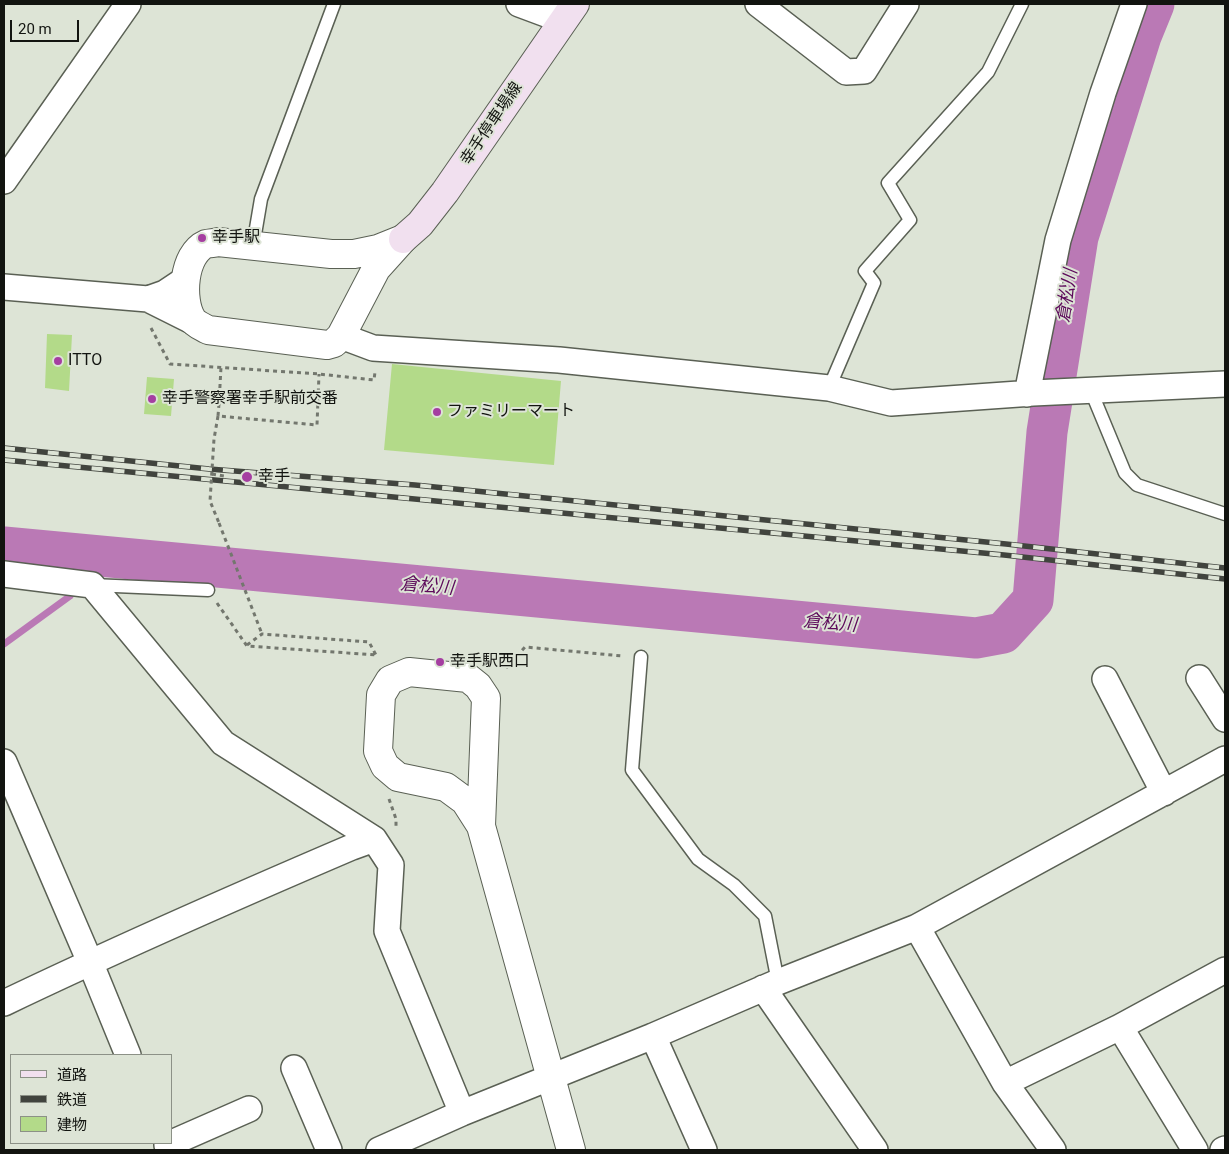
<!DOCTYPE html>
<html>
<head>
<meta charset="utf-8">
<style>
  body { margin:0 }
  #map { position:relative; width:1229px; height:1154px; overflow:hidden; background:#dde4d6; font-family:Roboto,"Noto Sans JP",sans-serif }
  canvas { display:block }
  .frame { position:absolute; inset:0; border:5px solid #121410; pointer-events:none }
  .legend { position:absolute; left:10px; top:1054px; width:162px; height:90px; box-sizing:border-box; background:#dde4d6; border:1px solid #8c9187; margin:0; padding:6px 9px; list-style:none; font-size:15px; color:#121410 }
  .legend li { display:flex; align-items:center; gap:10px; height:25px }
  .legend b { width:25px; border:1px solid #8c9187 }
  .scale { position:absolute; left:10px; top:20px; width:69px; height:22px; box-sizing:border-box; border:2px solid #121410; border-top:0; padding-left:6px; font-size:15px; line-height:18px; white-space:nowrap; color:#121410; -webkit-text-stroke:4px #dde4d6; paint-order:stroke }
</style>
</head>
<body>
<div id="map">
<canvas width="1229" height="1154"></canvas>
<div class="frame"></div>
<ul class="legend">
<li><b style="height:6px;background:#f1e0ef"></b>道路</li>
<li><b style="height:6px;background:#41443e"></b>鉄道</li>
<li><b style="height:14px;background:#b3da89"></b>建物</li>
</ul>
<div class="scale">20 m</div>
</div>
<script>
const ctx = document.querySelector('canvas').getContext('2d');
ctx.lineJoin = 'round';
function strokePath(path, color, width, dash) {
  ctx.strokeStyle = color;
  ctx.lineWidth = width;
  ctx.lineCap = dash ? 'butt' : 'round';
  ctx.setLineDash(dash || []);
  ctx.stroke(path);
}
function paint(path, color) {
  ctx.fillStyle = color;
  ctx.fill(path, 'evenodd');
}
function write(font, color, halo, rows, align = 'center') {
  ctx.font = font + ' Roboto,"Noto Sans JP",sans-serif';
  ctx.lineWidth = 4;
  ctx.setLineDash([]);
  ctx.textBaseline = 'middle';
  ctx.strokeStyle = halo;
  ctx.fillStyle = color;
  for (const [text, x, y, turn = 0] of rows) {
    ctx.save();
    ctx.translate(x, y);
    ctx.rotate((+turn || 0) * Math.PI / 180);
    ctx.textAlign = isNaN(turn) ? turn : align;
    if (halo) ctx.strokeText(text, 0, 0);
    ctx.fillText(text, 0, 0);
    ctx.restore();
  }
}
strokePath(new Path2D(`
  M82 579 99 555
  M4 644 70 596 76 587`), '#ba79b5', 7);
strokePath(new Path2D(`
  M4 547 976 638 1003 633 1033 600 1047 432 1078 237 1141 36 1154 4`), '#ba79b5', 41);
paint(new Path2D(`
  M47 334 72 335 69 391 45 388Z
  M392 364 561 381 554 465 384 450Z
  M147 377 174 379 171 416 144 414Z`), '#b3da89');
const service = new Path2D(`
  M253 246 261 199 334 4
  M829 388 874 283 865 271 910 220 888 183 988 72 1022 4
  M1091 391 1125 473 1137 485 1225 514
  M92 585 208 590
  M641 657 632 770 698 859 734 885 765 916 778 982`);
const minor = new Path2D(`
  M519 4 562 20
  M758 4 846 72 864 71 906 4
  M4 181 128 4
  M186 279 165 293 148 299 192 321
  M4 287 148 299
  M341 336 373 348 559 360 829 388 891 403 1033 393 1225 384
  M1027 394 1058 240 1103 93 1134 4
  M4 574 92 585 223 743 374 839 391 865 387 931 462 1113
  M1199 678 1225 719
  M1105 679 1164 793
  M4 762 90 962 128 1055
  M917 927 1005 1083 1053 1150
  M763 988 875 1150
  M4 1003C119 948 235 897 352 847L374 839
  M1120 1027 1195 1150
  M653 1036 704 1150
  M294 1068 329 1150
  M1005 1083 1120 1027 1225 970
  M167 1145 249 1109
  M379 1150 462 1113 653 1036 778 982 917 927 1225 759
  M1223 1150 1225 1149`);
const tertiary = new Path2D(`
  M403 239 376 269 341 336 334 343 327 345 208 330C203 327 195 324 192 319 180 300 183 254 206 244 210 243 215 243 218 242L331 254H354L378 249Z
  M481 826 465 801 446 787 398 777 385 766 378 751 381 695 390 680 409 672 468 678 478 686 486 698 481 826 571 1150`);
const secondary = new Path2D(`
  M403 239 420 224 445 192 575 4`);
strokePath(service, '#5a6054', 15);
strokePath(minor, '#5a6054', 28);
strokePath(tertiary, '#5a6054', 30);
strokePath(secondary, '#5a6054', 30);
strokePath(new Path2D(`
  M151 328 170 364 319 374 374 380 375 372
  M219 404 218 416 317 425 319 374
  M219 404 221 367
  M212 474 224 476
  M219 523 262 634
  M217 603 247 646 377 655
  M247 645 262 634 369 642 376 655
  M506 668 525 647 623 656
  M389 799 396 819V829`), '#73776e', 3, [4, 4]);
strokePath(service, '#fff', 12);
strokePath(minor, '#fff', 25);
strokePath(tertiary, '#fff', 28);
strokePath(secondary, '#f1e0ef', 28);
const rail = new Path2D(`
  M4 448 209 469 415 485 1006 544 1225 568
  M4 460 1004 555 1225 579`);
strokePath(rail, '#41443e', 5.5);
strokePath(rail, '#dde4d6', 4, [11]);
strokePath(new Path2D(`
  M218 416 214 439 210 501 219 523`), '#73776e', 3, [4, 4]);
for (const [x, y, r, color] of [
  [202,238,5,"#a53ea1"],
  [58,361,5,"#a53ea1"],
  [152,399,5,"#a53ea1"],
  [437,412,5,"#a53ea1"],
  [247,477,6,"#a53ea1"],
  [440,662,5,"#a53ea1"]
]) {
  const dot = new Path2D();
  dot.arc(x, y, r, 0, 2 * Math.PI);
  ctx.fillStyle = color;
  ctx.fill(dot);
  strokePath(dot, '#dde4d6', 2);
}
write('16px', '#121410', '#dde4d6', [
  ["幸手停車場線",492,124,-56]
]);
write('16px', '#121410', '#dde4d6', [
  ["幸手駅",212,238],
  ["ITTO",68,361],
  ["幸手警察署幸手駅前交番",162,399],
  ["ファミリーマート",447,412],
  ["幸手",258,477],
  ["幸手駅西口",450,662]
], 'left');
write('italic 18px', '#5c095a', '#dde4d6', [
  ["倉松川",1068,296,-81],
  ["倉松川",427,587,5],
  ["倉松川",830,624,5]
]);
</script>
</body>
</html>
